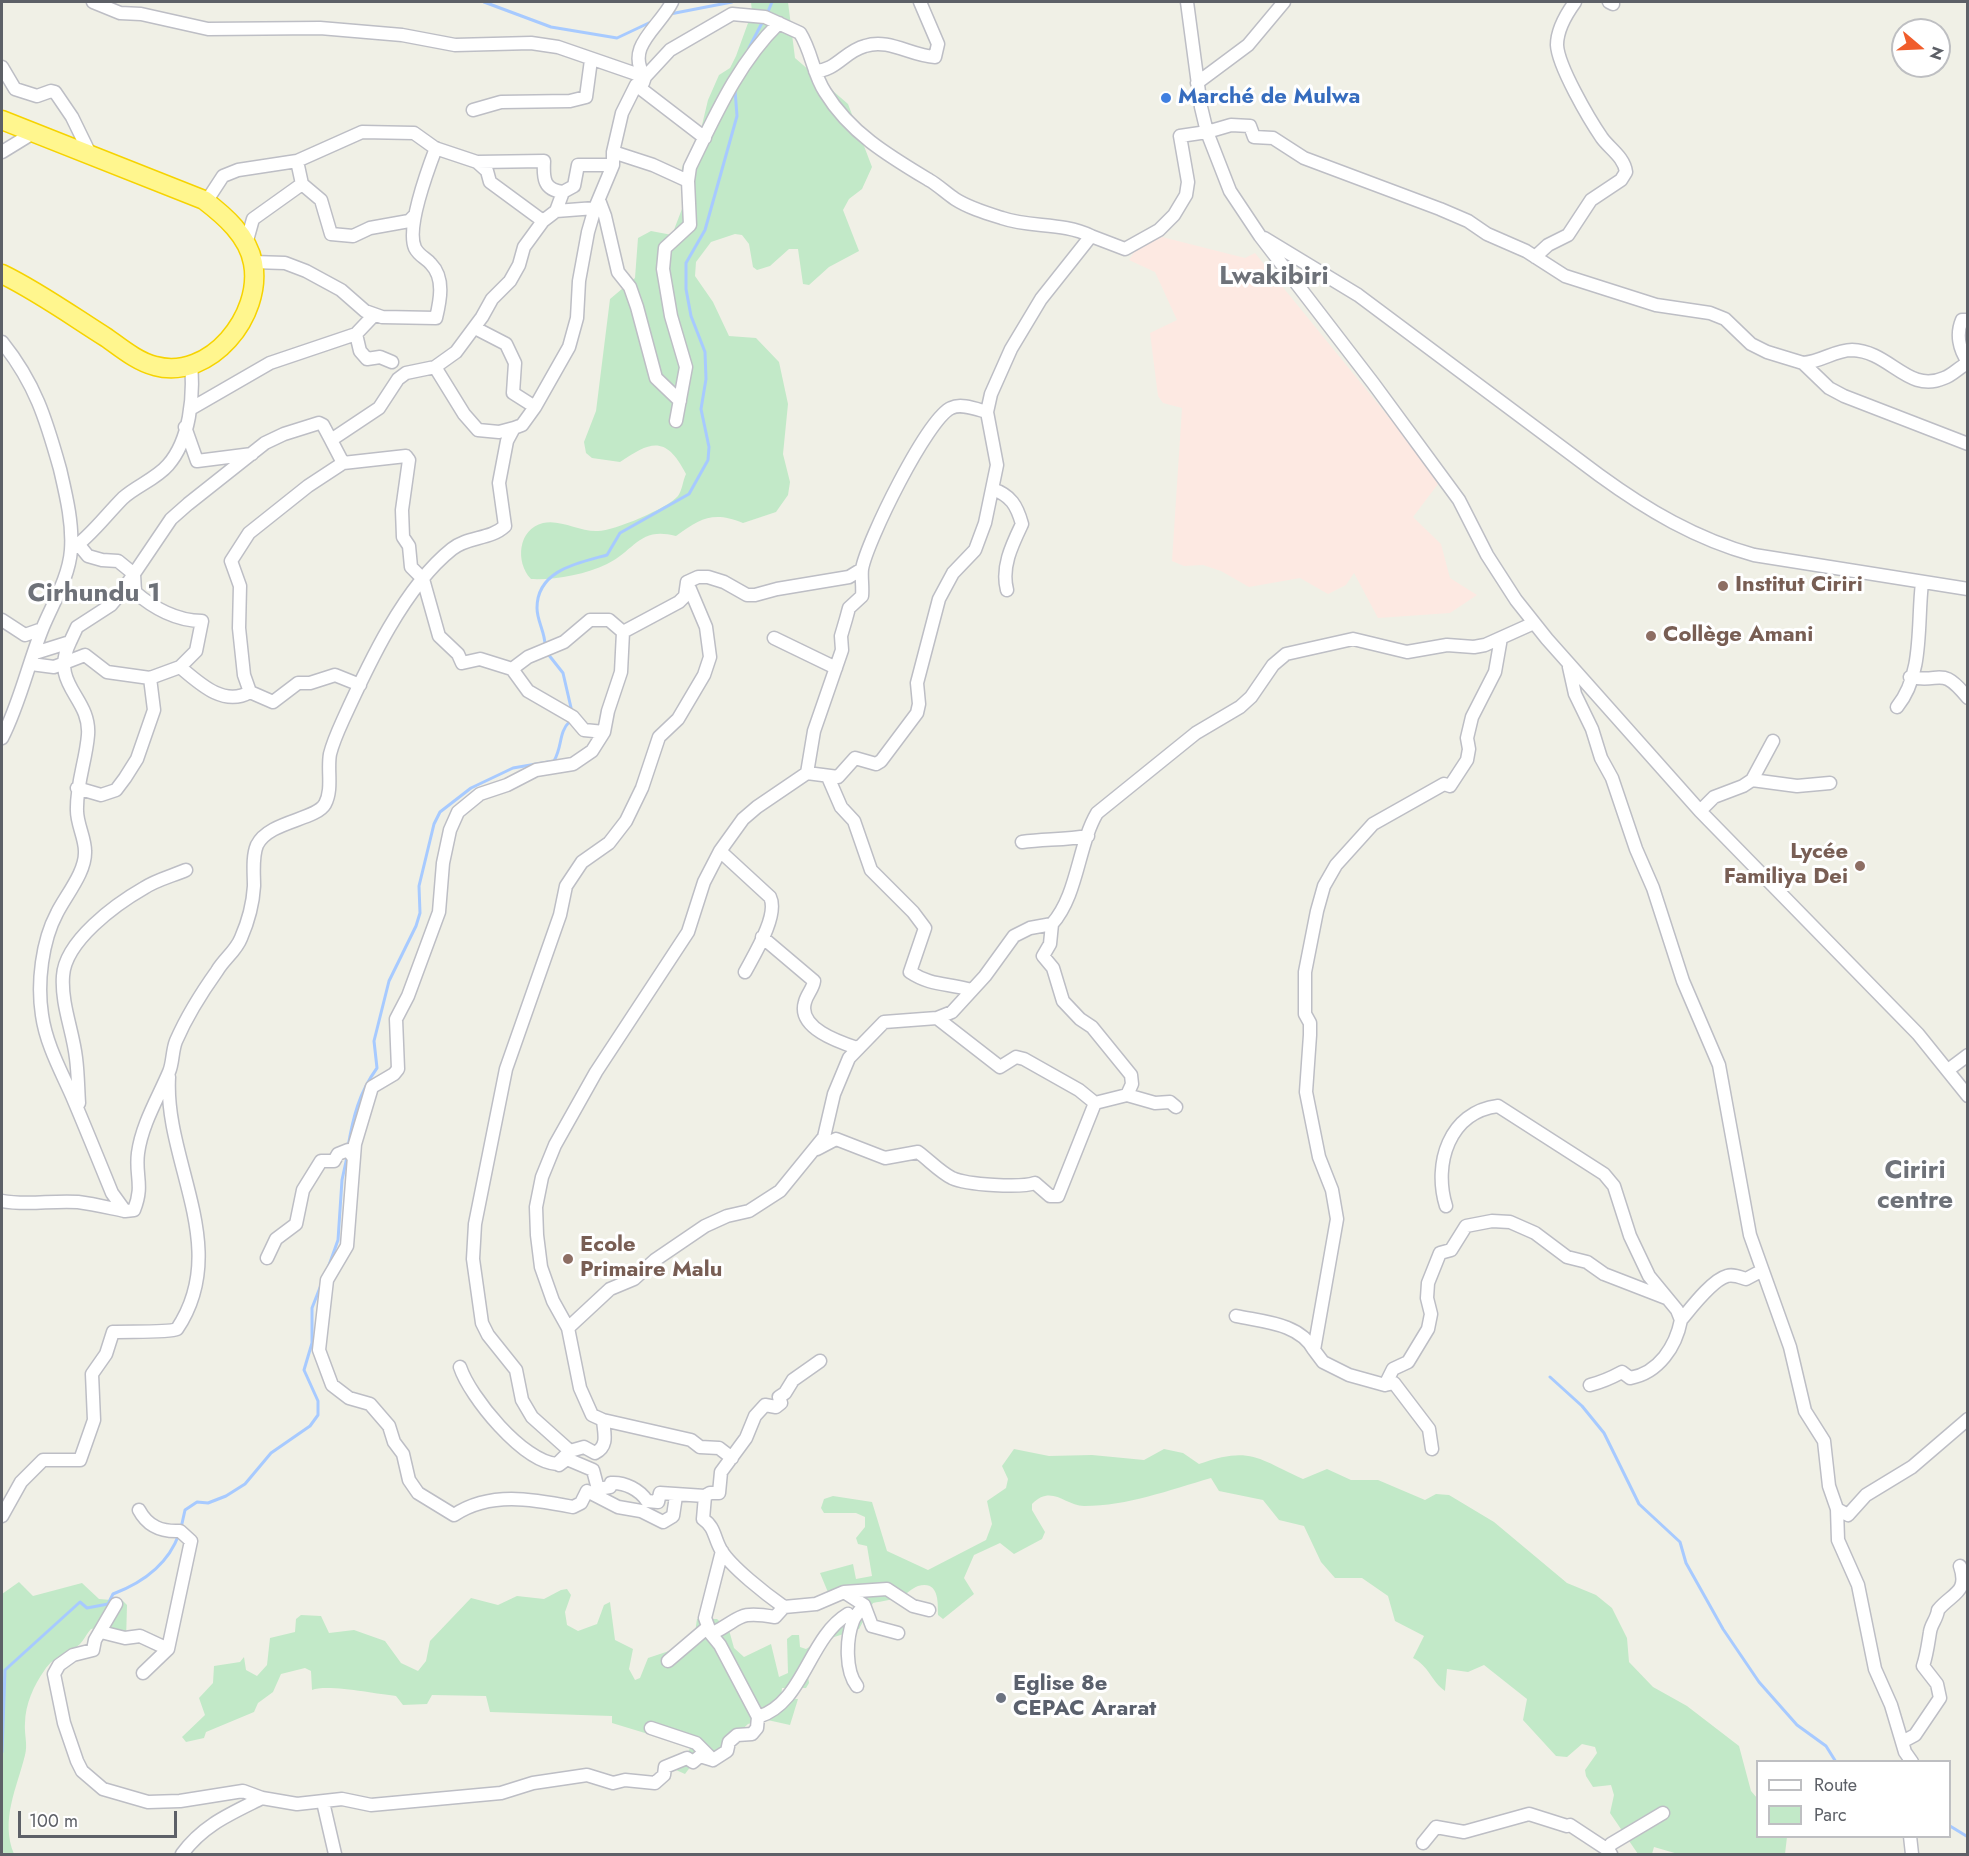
<!DOCTYPE html>
<html>
<head>
<meta charset="utf-8">
<style>
  body { margin:0 }
  #map { position:relative; width:1969px; height:1856px; overflow:hidden; background:#f0f0e6; font-family:Jost,sans-serif }
  canvas { display:block }
  .frame { position:absolute; inset:0; border:3px solid #5d6067; pointer-events:none }
  .legend { position:absolute; left:1756px; top:1760px; width:195px; height:78px; box-sizing:border-box; background:#fff; border:2px solid #bebfc2; margin:0; padding:8px 10px; list-style:none; font-size:18px; color:#5d6067 }
  .legend li { display:flex; align-items:center; gap:12px; height:30px }
  .legend b { width:30px; border:2px solid #bebfc2 }
  .north { position:absolute; left:1891px; top:18px; width:60px; height:60px; box-sizing:border-box; background:#fff; border:2px solid #bebfc2; border-radius:50%; rotate:109deg; font-size:16px; font-weight:700; line-height:24px; text-align:center; color:#5d6067 }
  .north::after { content:''; display:block; margin:auto; width:21px; height:27px; background:#f05d2c; clip-path:polygon(50% 0,100% 100%,50% 72%,0 100%) }
  .scale { position:absolute; left:18px; top:1811px; width:159px; height:27px; box-sizing:border-box; border:3px solid #5d6067; border-top:0; padding-left:8px; font-size:18px; line-height:21px; white-space:nowrap; color:#5d6067; -webkit-text-stroke:4px #fff; paint-order:stroke }
</style>
</head>
<body>
<div id="map">
<canvas width="1969" height="1856"></canvas>
<div class="frame"></div>
<ul class="legend">
<li><b style="height:8px;background:#fff"></b>Route</li>
<li><b style="height:16px;background:#c2e9c8"></b>Parc</li>
</ul>
<div class="north">N</div>
<div class="scale">100 m</div>
</div>
<script>
const ctx = document.querySelector('canvas').getContext('2d');
ctx.lineJoin = 'round';
function paint(path, color) {
  ctx.fillStyle = color;
  ctx.fill(path, 'evenodd');
}
function strokePath(path, color, width, dash) {
  ctx.strokeStyle = color;
  ctx.lineWidth = width;
  ctx.lineCap = dash ? 'butt' : 'round';
  ctx.setLineDash(dash || []);
  ctx.stroke(path);
}
function write(font, color, halo, rows, align = 'center') {
  ctx.font = font + ' Jost,sans-serif';
  ctx.lineWidth = 6;
  ctx.setLineDash([]);
  ctx.textBaseline = 'middle';
  ctx.strokeStyle = halo;
  ctx.fillStyle = color;
  for (const [text, x, y, turn = 0] of rows) {
    ctx.save();
    ctx.translate(x, y);
    ctx.rotate((+turn || 0) * Math.PI / 180);
    ctx.textAlign = isNaN(turn) ? turn : align;
    if (halo) ctx.strokeText(text, 0, 0);
    ctx.fillText(text, 0, 0);
    ctx.restore();
  }
}
paint(new Path2D(`
  M1162 237 1245 258 1255 253 1409 442 1438 484 1413 517 1441 544 1450 578 1477 595 1450 613 1378 618 1354 573 1346 585 1328 594 1300 578 1249 587 1221 571 1203 565 1184 566 1172 561 1182 408 1163 403 1158 396 1150 333 1177 320 1155 272 1129 260 1136 249Z`), '#fde9e2');
paint(new Path2D(`
  M751 2H788L795 58 848 104 872 167 862 189 849 199 843 210 859 251 829 267 809 285 803 284 798 249H789L770 266 757 270 753 267 749 244 742 235 735 234 711 242 696 262 695 276 713 302 729 336 756 338 779 362 788 404 783 454 790 482 788 495 776 512 743 523C713 511 701 518 676 536 640 526 635 550 607 564 585 575 554 580 531 579 515 562 518 529 543 523 561 519 580 532 598 531 614 531 668 508 678 496 682 491 683 480 686 474 666 435 651 441 620 462L592 458 586 453 584 442 596 411 610 299 635 278 638 238 651 231 672 235 685 201 680 175 683 165 697 146 708 100 719 75 730 68 736 56 752 12Z
  M1014 1449 1049 1456 1092 1455 1144 1460 1164 1449 1183 1453 1199 1464C1250 1446 1257 1458 1303 1479L1327 1469 1351 1480H1378L1425 1500 1436 1494 1449 1495 1494 1522 1567 1583 1596 1595 1612 1608 1627 1638 1629 1662 1653 1687 1687 1706 1739 1746 1751 1791 1757 1798 1758 1836 1787 1837 1785 1854H1678L1654 1847 1652 1854H1638L1610 1813 1614 1795 1611 1785 1593 1787 1586 1776 1585 1770 1597 1753 1595 1747 1582 1744 1567 1757 1556 1756 1523 1720 1527 1699 1484 1665 1468 1672 1447 1669 1445 1691C1431 1681 1429 1666 1413 1658L1424 1636 1395 1621 1388 1596 1362 1578H1335L1321 1562 1304 1526 1279 1520 1263 1500 1219 1491 1211 1478C1169 1490 1128 1506 1084 1506 1065 1506 1052 1484 1032 1504V1510L1045 1532 1042 1539 1014 1554 1000 1543 974 1555 964 1578 974 1594 943 1619 938 1615C938 1602 939 1580 918 1586 912 1588 907 1594 902 1596 893 1600 882 1601 873 1603L859 1629 828 1639 807 1669 809 1683 806 1688H782L781 1699H798L790 1725 763 1719 748 1724 719 1751 700 1754 685 1774 676 1770 691 1747 612 1723V1716L490 1712 486 1696 432 1695 427 1704 403 1705 396 1696C375 1694 328 1684 312 1690L311 1671 305 1668 281 1674 273 1692 258 1703 254 1712 206 1732 204 1738 186 1742 182 1737 205 1715 199 1698 213 1683 214 1666 240 1662 244 1657 246 1670 257 1676 267 1665 270 1638 295 1632 296 1619 301 1615 321 1616 329 1633 354 1630 385 1641 401 1663 418 1671 426 1661 430 1641 471 1598 498 1605 517 1596 544 1599 561 1590 567 1589 571 1595 565 1612 567 1625 578 1631 597 1624 604 1605 610 1602 615 1640 633 1649 629 1669 635 1680 640 1678 648 1658 672 1650 695 1633 697 1619H717L729 1630 734 1648 744 1657 771 1644 779 1677 788 1673 787 1639 792 1635H799L800 1647 806 1649 832 1633 858 1605 843 1600 832 1602 820 1573 853 1564 856 1579 872 1576 867 1546 858 1544 856 1538 865 1527V1517L856 1513H824L821 1508 824 1499 833 1496 872 1502 887 1551 928 1570 986 1540 992 1524 987 1501 1006 1488 1008 1479 1002 1466Z
  M19 1582 33 1596 82 1583 99 1599 123 1601 127 1605 126 1641 97 1628 91 1629C87 1633 84 1640 80 1644 67 1656 56 1653 44 1671 34 1685 25 1705 25 1723 24 1733 28 1745 25 1755 17 1788 0 1820 14 1854H2V1594Z`), '#c2e9c8');
strokePath(new Path2D(`
  M484 2 551 27 617 38 653 21
  M670 14 732 2
  M767 14 772 2
  M749 48 764 19
  M545 645C545 632 537 621 537 608 537 570 578 563 607 555L620 533 689 494 708 460 709 447 701 409 706 379 705 352 691 316 686 289V263L705 230 737 116 735 90
  M548 654 563 673 572 712
  M348 1147C353 1117 359 1093 377 1068L374 1041 389 981 416 926 420 913 419 886 434 824 440 812 471 788 513 768 554 761C563 745 558 733 570 721
  M328 1268 338 1240 342 1180 347 1157
  M1550 1377 1582 1406 1604 1433 1639 1504 1680 1542 1686 1563 1723 1629 1759 1682 1797 1725 1826 1746 1836 1762
  M181 1528 185 1510 197 1502 208 1503 226 1496 245 1484 271 1453 310 1426 318 1415V1401L304 1370 312 1343V1308L321 1285
  M2 1752 5 1670 80 1602 87 1608 108 1604 113 1594C142 1583 168 1565 179 1534
  M1950 1826 1968 1837`), '#a7caff', 3);
const minor = new Path2D(`
  M93 2 120 13 141 14 208 29 320 28 402 35 455 45 531 43 558 47 645 77 670 50 732 14 765 17 800 33C812 52 813 74 825 92 850 133 889 156 929 180 938 185 946 193 955 199 969 208 986 213 1002 218 1031 228 1062 222 1091 236
  M1187 2 1201 107 1207 132 1230 191 1260 236 1373 383 1459 500 1487 555 1516 600 1547 639 1700 811 1918 1034 1968 1096
  M1609 2 1613 4
  M2 67 15 89 37 96 51 91 55 92 72 117 91 156
  M815 71C836 71 845 51 865 46 889 38 911 56 935 57L938 44 920 2
  M1197 83 1248 45 1284 2
  M636 85 705 138
  M473 110 501 102 570 101 586 97 591 60
  M2 152 33 133
  M613 152 653 165 688 181
  M477 162 544 161C543 179 544 190 563 192L556 211
  M302 184 297 161 362 132 414 133 435 148 477 162 487 171 490 182 543 221
  M563 192 574 186 578 165H613
  M599 200 605 216 618 272 630 287 637 307 656 378 680 401
  M206 202 223 176 238 170 297 161
  M1264 238 1358 295 1599 475C1647 510 1696 539 1754 555L1968 589
  M246 244 253 219 302 184 321 200 331 234 353 236 370 228 409 221 415 215
  M1535 257 1548 245 1568 235 1591 200 1621 180 1626 172C1624 157 1610 149 1602 138 1589 119 1558 66 1557 45 1557 30 1567 13 1575 2
  M253 262 285 263 306 271 341 290 365 311 382 317 436 318C440 301 445 278 431 264 426 258 419 256 415 248 406 228 428 169 436 148
  M1968 320H1962C1956 334 1959 349 1968 362
  M475 328 506 344 515 363 513 393 535 407
  M356 334 360 351 367 359 380 357 392 362
  M2 342C35 383 46 419 60 469 66 495 73 523 71 550 69 577 53 603 43 627 28 664 20 703 2 738
  M1803 363C1821 362 1835 350 1852 350 1890 351 1908 394 1944 378 1953 375 1959 367 1968 363
  M435 367 464 414 478 430 499 432 514 428
  M192 408 270 363 356 334 374 315
  M676 421 686 367 671 316 663 269 665 248 690 225 688 181 690 167C715 116 738 63 779 23
  M185 427 197 461 252 454
  M331 440 343 463 406 456 409 460 402 510 403 537 409 546 411 567 423 579 439 636 458 654 462 663 480 659 512 669 528 691 573 717 584 730 604 732
  M992 489C1011 495 1017 506 1022 524 1012 545 1001 567 1007 590
  M79 545 88 556 102 560 118 561 134 574 135 592C153 608 177 621 202 621L196 651 180 667
  M71 550C91 536 106 515 123 498 136 486 156 479 168 465 190 440 194 396 191 365
  M2 620 25 635 42 629
  M623 632 679 602 685 596 687 582 698 577H708L724 582 747 595H755L777 589 849 577 862 569
  M774 638 836 668
  M70 642C49 685 91 697 88 735 86 761 76 784 77 811 77 824 85 838 85 851 86 872 66 895 57 913 42 941 37 983 42 1015 46 1044 61 1071 72 1096 86 1129 99 1161 112 1193L125 1211 134 1210C144 1185 135 1176 138 1153 142 1124 158 1098 169 1072 173 1063 172 1051 176 1041 186 1018 202 992 217 971 224 959 236 951 241 938 248 922 253 903 254 886 254 873 252 857 257 845 269 821 316 820 325 804 333 789 327 770 330 754 333 742 338 731 343 720 368 665 404 587 452 549 468 536 490 540 505 526L499 483 507 441 514 428 522 425 535 407 569 347 577 318 579 281 588 232 595 208 613 165V152L622 113 636 85 643 83 645 77C624 47 660 27 672 2
  M35 653 70 642 77 627 111 605 121 593 171 519 188 504 265 443 284 434 319 423 323 425 331 440 379 408 398 379 406 373 435 367 456 352 482 317 492 299 510 281 519 265 524 247 543 221 556 211 595 208
  M31 664 54 667 85 655 107 672 150 678
  M1569 667 1575 694 1592 729 1601 758 1612 778 1636 849 1653 888 1683 981 1719 1065 1750 1235 1790 1347 1805 1411 1824 1441 1829 1486 1837 1509 1838 1540 1858 1585 1875 1669 1891 1705 1905 1752 1912 1762
  M512 669 528 657 564 642 590 620H609L623 632 621 672 608 711 604 732 592 751 573 764 536 770 507 785 480 794 458 812 450 830 443 863 439 912 408 996 396 1019 398 1069 394 1074 372 1087 355 1144 347 1246 327 1280 319 1350 332 1385 349 1398 370 1404 389 1426 394 1442 403 1454 409 1480 418 1493 454 1515C490 1491 532 1499 573 1507L581 1503 587 1491 618 1507 641 1511 663 1522 673 1516 676 1496
  M1910 677C1942 684 1940 664 1968 698
  M250 692 244 675 239 628 240 586 231 561 249 533 308 486 343 463
  M1897 707C1924 674 1917 623 1922 583
  M807 773 814 731 842 650 841 636 846 619 849 608 862 596C863 587 861 577 862 569 867 541 927 419 951 408 961 403 976 409 987 412
  M828 777 841 807 854 821 871 870 913 912 925 928 910 972C931 986 948 983 971 990
  M1752 780 1797 786 1830 783
  M77 788 101 795 116 790 125 778 137 759 154 710 150 678 180 667C200 684 224 707 250 692L273 702 298 683H310L335 675 360 685
  M1700 811 1714 797 1743 786 1752 780 1773 741
  M1022 842C1044 839 1065 840 1088 836
  M720 851 770 897C779 915 754 955 745 972
  M762 937 814 981C813 989 807 994 805 1002 797 1028 839 1042 857 1048
  M937 1018 1000 1067 1016 1057 1024 1059 1079 1090 1095 1103 1127 1095 1132 1084 1131 1075 1092 1027 1080 1019 1063 1001 1053 968 1043 956 1050 944 1052 924
  M1948 1070 1968 1055
  M1127 1095 1155 1103 1170 1102 1176 1107
  M79 1103C78 1088 78 1073 76 1058 73 1031 61 1004 63 976 65 941 116 904 144 888 156 880 172 876 186 870
  M817 1149 836 1139 885 1158 918 1152C929 1160 940 1172 952 1178 967 1185 1021 1188 1035 1183L1050 1196H1058L1095 1103
  M2 1201C28 1206 51 1200 78 1202 94 1204 110 1208 125 1211
  M1446 1206C1433 1164 1449 1112 1498 1106L1604 1174 1614 1186 1630 1236 1649 1276 1677 1310 1681 1320C1676 1346 1659 1373 1630 1378L1622 1372C1611 1378 1602 1382 1590 1385
  M267 1258 276 1239 296 1224 303 1190 321 1161H334L338 1154 348 1150 353 1157
  M1236 1316C1263 1322 1299 1323 1314 1350
  M1681 1320C1691 1308 1712 1280 1727 1276 1733 1274 1740 1277 1746 1279L1761 1271
  M568 1328 610 1289 634 1279 655 1260 705 1226 727 1216 749 1211 780 1191 824 1137 834 1094 849 1058 884 1022 937 1018 952 1012 985 976 1014 936 1030 928 1052 924C1078 895 1078 845 1097 813L1196 733 1240 707 1251 697 1273 665 1286 654 1353 639 1407 652 1447 645 1474 647 1485 645 1534 623
  M460 1367C470 1397 523 1462 557 1464L570 1451 584 1447 595 1453C609 1446 604 1433 603 1420L592 1415 580 1388 568 1328 553 1301 541 1267 537 1235 536 1207 542 1177 555 1145 596 1072 688 932 704 882 720 851 743 819 757 807 807 773 838 777 855 758 876 764 881 761 917 713 919 704 917 683 939 599 953 573 975 550 985 523 997 465 987 412 991 394 1011 349 1041 299 1091 236 1125 249 1159 230 1174 215 1186 195 1188 182 1180 136 1207 132 1231 125 1250 126 1254 137 1273 138 1304 158 1440 209 1468 221 1487 234 1526 251 1565 276 1656 305 1710 313 1725 319 1751 344 1767 352 1803 363 1829 388 1844 396 1968 444
  M1385 1385 1393 1369 1408 1362 1428 1329 1431 1314 1427 1298 1428 1283 1440 1253 1451 1250 1466 1226 1492 1221 1510 1222 1535 1233 1567 1257 1587 1262 1604 1274 1666 1298
  M603 1420 691 1440 700 1447 719 1448 732 1458
  M1432 1449 1429 1429 1394 1383 1385 1385 1349 1375 1323 1362 1314 1350 1337 1219 1332 1190 1319 1157 1306 1092 1310 1035V1023L1305 1014V972L1317 911 1324 886 1336 865 1373 824 1444 784 1450 786 1467 760 1469 749 1467 738 1472 717 1495 672 1501 638
  M570 1451 532 1417 522 1400 516 1370 488 1335 482 1323 473 1259 475 1224 506 1069 560 915 566 886 582 862 609 843 626 821 642 788 659 737 678 719 704 675 710 657 706 627 687 582
  M559 1465 567 1459 593 1470 598 1489 610 1487 611 1483C625 1482 640 1490 647 1501L658 1502 660 1493 705 1496 710 1493H719L721 1472 746 1438 755 1416 765 1405 776 1407 781 1403 779 1397 785 1393 793 1380 820 1361
  M705 1496 703 1519C715 1527 714 1538 721 1550 731 1567 767 1595 784 1607L816 1604 844 1592 887 1589 913 1606 929 1610
  M1837 1509 1848 1515 1866 1495 1912 1467 1968 1419
  M139 1510C148 1527 162 1532 180 1531L191 1541 168 1649 143 1673
  M2 1516 21 1482 43 1460H80L94 1420 92 1374 106 1354 113 1332C127 1331 168 1333 177 1329 232 1247 164 1162 169 1077
  M844 1592 864 1605 872 1626 898 1633
  M116 1604 95 1640 93 1650 73 1655 59 1665 54 1674 64 1723 77 1761 82 1771 103 1789 148 1802 180 1801 243 1791 262 1798 297 1804 342 1799 371 1805 501 1793 533 1783 587 1775 613 1783 625 1780 655 1783 664 1775 665 1767 687 1758 693 1762 700 1756 713 1760
  M101 1632 125 1638 140 1636 168 1649
  M711 1634C742 1619 736 1610 775 1617L784 1607
  M668 1661 708 1627
  M857 1686C845 1671 846 1639 853 1621 855 1615 861 1610 864 1605
  M758 1717C804 1703 808 1638 848 1614L853 1620
  M651 1728 696 1743 713 1760 727 1751 729 1742 737 1735 752 1734 757 1728 758 1717 720 1645 711 1634 705 1618 722 1551
  M1902 1742 1915 1735 1940 1698 1937 1684 1923 1666C1927 1654 1928 1644 1930 1632 1931 1624 1937 1619 1938 1610 1952 1593 1969 1593 1960 1566
  M323 1802 335 1854
  M1910 1836 1912 1854
  M1423 1843 1436 1827 1464 1832 1529 1814 1567 1826 1570 1825 1608 1850 1611 1854
  M1608 1850 1611 1844 1663 1813
  M182 1854C203 1825 230 1814 262 1798`);
const highway = new Path2D(`
  M2 120 204 200C225 216 248 236 253 263 263 315 210 381 155 366 138 362 121 348 107 338 72 316 39 292 2 274`);
strokePath(minor, '#bdbec5', 15);
strokePath(highway, '#f6d300', 21);
strokePath(minor, '#fff', 12);
strokePath(highway, '#fff68e', 18);
for (const [x, y, r, color] of [
  [1166,98,6,"#3f7fe0"],
  [1723,586,6,"#8d6e63"],
  [1651,636,6,"#8d6e63"],
  [1860,866,6,"#8d6e63"],
  [568,1259,6,"#8d6e63"],
  [1001,1698,6,"#6b7280"]
]) {
  const dot = new Path2D();
  dot.arc(x, y, r, 0, 2 * Math.PI);
  ctx.fillStyle = color;
  ctx.fill(dot);
  strokePath(dot, '#fff', 2);
}
write('bold 22px', '#366cbe', '#fff', [
  ["Marché de Mulwa",1178,98]
], 'left');
write('bold 22px', '#785e54', '#fff', [
  ["Institut Ciriri",1735,586],
  ["Collège Amani",1663,636],
  ["Lycée",1848,853,"right"],
  ["Familiya Dei",1848,878,"right"],
  ["Ecole",580,1246],
  ["Primaire Malu",580,1271]
], 'left');
write('bold 22px', '#5b616d', '#fff', [
  ["Eglise 8e",1013,1685],
  ["CEPAC Ararat",1013,1710]
], 'left');
write('bold 26px', '#6e7279', '#fff', [
  ["Lwakibiri",1274,278],
  ["Cirhundu 1",94,595],
  ["Ciriri",1915,1172],
  ["centre",1915,1202]
]);
</script>
</body>
</html>
